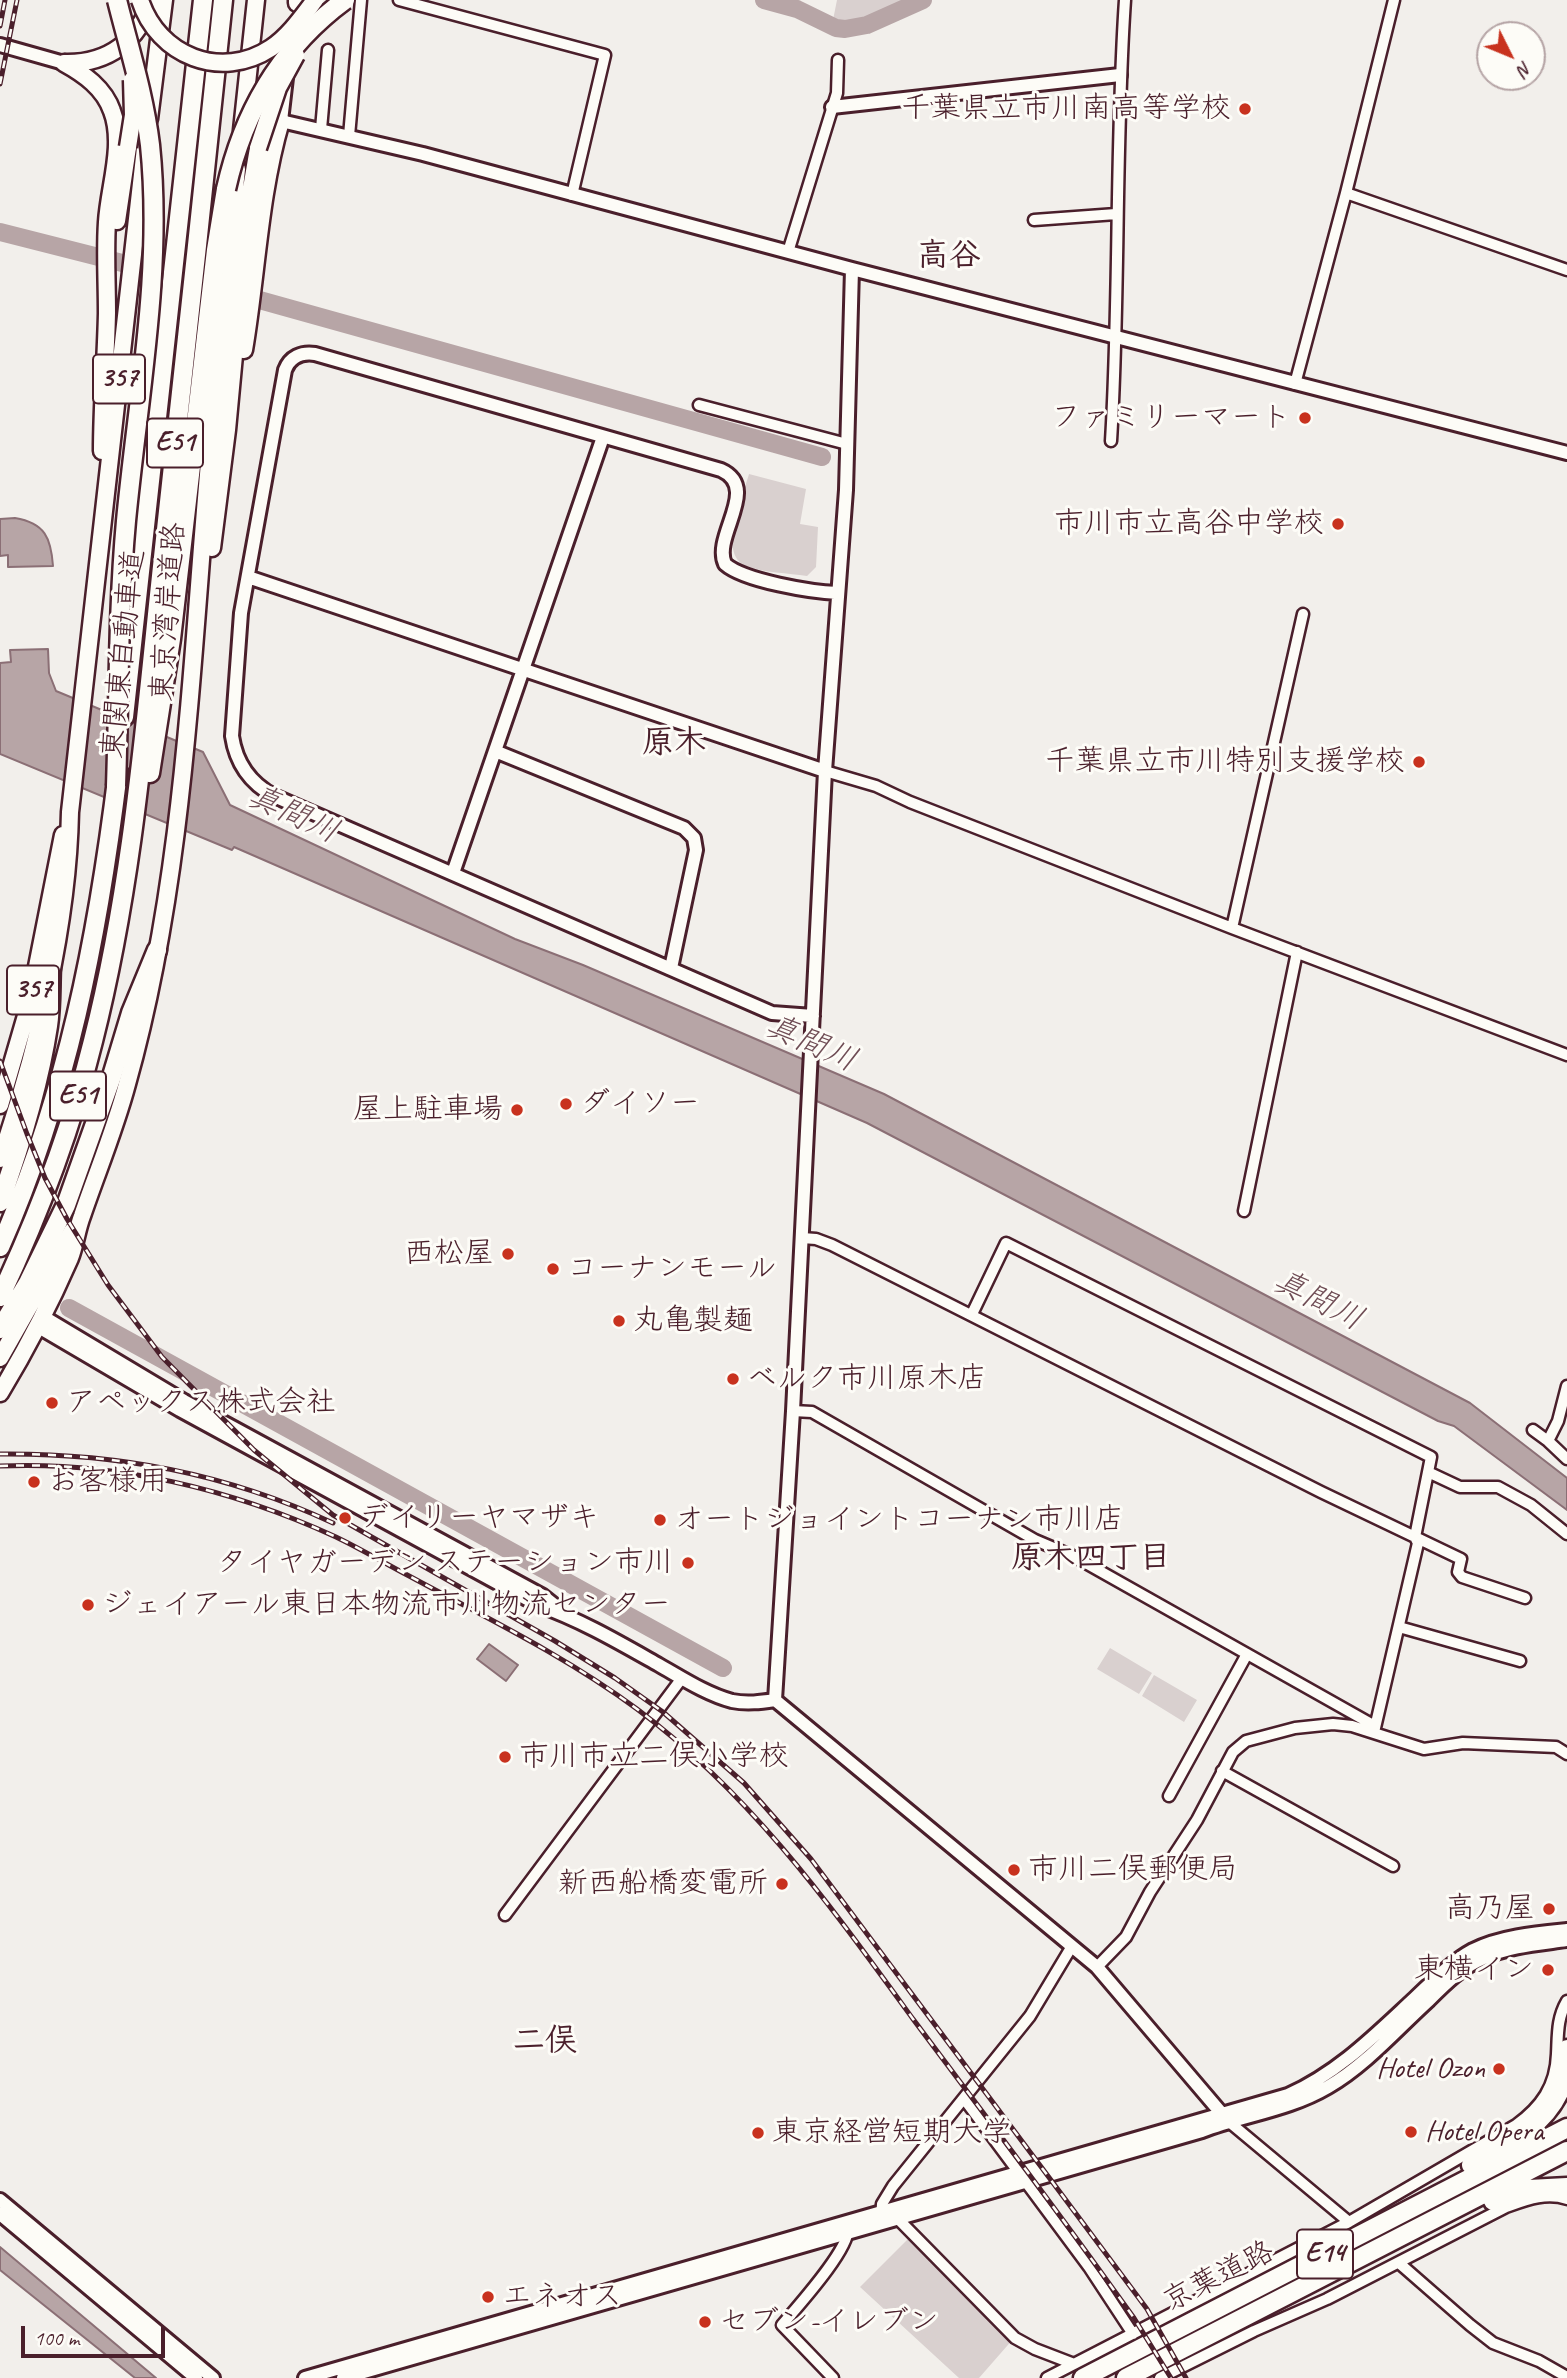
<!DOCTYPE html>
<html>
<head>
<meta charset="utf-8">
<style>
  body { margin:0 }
  #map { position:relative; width:1567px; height:2378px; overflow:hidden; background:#f2efeb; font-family:Caveat,sans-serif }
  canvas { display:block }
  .north { position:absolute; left:1476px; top:21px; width:70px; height:70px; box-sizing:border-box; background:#fdfcf7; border:2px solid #b5a4a5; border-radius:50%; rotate:133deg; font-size:19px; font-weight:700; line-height:28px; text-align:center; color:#4a1f2b }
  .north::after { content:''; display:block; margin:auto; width:24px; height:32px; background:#c8321e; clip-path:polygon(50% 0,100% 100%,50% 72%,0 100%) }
  .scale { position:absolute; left:21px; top:2326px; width:144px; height:32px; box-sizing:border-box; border:4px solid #4a1f2b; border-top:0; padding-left:9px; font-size:21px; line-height:24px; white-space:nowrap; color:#4a1f2b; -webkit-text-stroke:5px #fdfcf7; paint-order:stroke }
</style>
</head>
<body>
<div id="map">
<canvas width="1567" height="2378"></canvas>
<div class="north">N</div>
<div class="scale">100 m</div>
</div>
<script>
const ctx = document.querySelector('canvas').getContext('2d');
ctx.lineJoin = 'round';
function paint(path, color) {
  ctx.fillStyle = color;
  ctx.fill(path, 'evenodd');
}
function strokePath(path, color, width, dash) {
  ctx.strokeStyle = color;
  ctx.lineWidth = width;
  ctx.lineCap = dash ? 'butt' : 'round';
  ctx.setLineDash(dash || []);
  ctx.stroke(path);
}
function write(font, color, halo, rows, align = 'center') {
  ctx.font = font + ' Caveat,"Klee One",sans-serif';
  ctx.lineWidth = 6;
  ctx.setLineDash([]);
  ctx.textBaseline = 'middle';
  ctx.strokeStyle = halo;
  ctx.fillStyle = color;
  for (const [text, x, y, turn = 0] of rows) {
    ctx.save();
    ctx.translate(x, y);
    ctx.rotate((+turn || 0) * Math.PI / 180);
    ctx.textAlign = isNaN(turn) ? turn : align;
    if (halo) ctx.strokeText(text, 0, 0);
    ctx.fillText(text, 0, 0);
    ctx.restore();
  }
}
paint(new Path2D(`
  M837 0H905C889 9 851 31 833 20Z
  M749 474 806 489 800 524 818 527 816 567 807 576C788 573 764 573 746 566 717 554 743 496 749 474Z
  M1110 1648 1152 1673 1139 1694 1097 1669Z
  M1154 1675 1197 1700 1184 1722 1142 1696Z
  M910 2237 1014 2338 979 2378H959L860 2287Z`), '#d9d0cf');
const water = new Path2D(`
  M15 518C45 523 51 538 53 566L8 567V555L0 556V519Z
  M48 649 49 673 56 691 203 752 230 805 515 939 583 965 884 1094 1470 1403 1567 1478V1510L1454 1426 1438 1421 867 1123 234 847 232 850 0 754V663L11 662 10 650Z
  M489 1644 518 1665 506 1681 477 1659Z
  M0 2247 156 2378H135L0 2270Z`);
paint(water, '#b7a5a6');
strokePath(water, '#8b6f75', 2);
strokePath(new Path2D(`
  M764 0 797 9 836 28 845 29 867 25 923 0
  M0 232 205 284
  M238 294 822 457
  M69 1308 723 1668`), '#b7a5a6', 18);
const minor = new Path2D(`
  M399 0 605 55 572 195
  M321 129 328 50
  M349 136 361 0
  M1346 193 1567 270
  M1034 220 1116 214
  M788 252 837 93 838 60
  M1295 384 1346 193 1394 0
  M699 405 847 444
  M1111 441C1120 294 1115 147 1125 0
  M825 771 876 786 910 802 1232 928 1567 1055
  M1232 928 1303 614
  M1244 1211 1297 952
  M802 1238 816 1239 832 1245 1321 1492 1461 1559 1458 1572 1462 1577 1525 1598
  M972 1314 1006 1243 1431 1457 1415 1537 1418 1543 1374 1732
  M1567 1386 1558 1421 1548 1441 1567 1459
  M793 1411 812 1412 1035 1540 1075 1557 1375 1726
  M1533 1430 1548 1441
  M1428 1472 1460 1487H1498L1531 1505 1567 1534
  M1399 1627 1520 1661
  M1222 1771 1393 1866
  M1169 1796 1247 1654
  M505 1915 682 1678
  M1097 1967 1126 1937 1150 1892 1197 1820 1233 1752 1246 1741 1295 1728 1333 1724 1352 1726 1424 1749 1463 1743 1556 1747 1567 1754
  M965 2100 1089 2267 1133 2334
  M1228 2121 1349 2222 1516 2125C1541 2107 1556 2086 1557 2054 1558 2034 1557 2018 1567 2001
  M897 2218 1015 2338 1035 2349 1074 2364
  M881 2219 882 2204 893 2186 1030 2016 1072 1946
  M1399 2263 1470 2325 1493 2343 1539 2361 1567 2377
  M833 2378 782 2325C797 2307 850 2249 848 2228
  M1047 2378 1349 2222
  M1160 2378 1254 2331 1327 2299 1506 2207C1526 2200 1546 2192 1567 2199`);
const tertiary = new Path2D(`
  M0 45 64 63
  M286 78 281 121 423 154 852 269 1567 453
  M832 107 1120 75
  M248 577 825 771
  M495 751 684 828 694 838 696 850 671 968
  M453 873 603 437
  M813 1016 772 1013 274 796C250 783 236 763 232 736L241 613 285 370C290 357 301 352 315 354L721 470C761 488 712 536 725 564 744 581 812 592 838 593
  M42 1316 184 1401 543 1596 558 1608
  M37 1326 180 1410 538 1605C581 1620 620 1643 659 1665 682 1678 706 1694 732 1701 747 1704 761 1702 775 1700L1097 1967 1228 2121
  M775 1700 793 1411 825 771 846 490 852 269
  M0 2200 213 2378
  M0 2214 196 2378
  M305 2378 1288 2095C1339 2072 1375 2035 1415 1998 1433 1981 1451 1962 1473 1950 1501 1936 1537 1933 1567 1930
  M343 2378 1202 2131C1244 2115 1289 2110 1328 2087 1366 2065 1397 2029 1429 2000 1445 1984 1462 1967 1484 1958 1509 1946 1539 1944 1567 1940`);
const trunk = new Path2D(`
  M297 3V0
  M64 63C84 74 104 88 112 111 125 145 109 187 107 222 105 252 107 282 107 313 106 359 102 405 102 451
  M65 63C108 64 139 41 151 0
  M149 119 164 0
  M242 130 256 0
  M117 221 128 147
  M244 350C257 273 259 196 281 121
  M212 548 227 430 248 206 258 148
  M0 1105 30 1002 63 835
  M0 1159C37 1054 68 923 70 812L145 148
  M0 1358 72 1231
  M0 1393C26 1350 50 1304 70 1258 75 1245 77 1229 82 1216 97 1172 115 1129 127 1084 176 910 188 727 202 547 212 421 224 295 237 169`);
const motorway = new Path2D(`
  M124 717 203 0
  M150 773 171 639 216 250 226 189
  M0 1202C21 1144 39 1086 48 1026 51 1006 50 986 51 967
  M0 1247C67 1096 98 936 118 772
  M0 1297C39 1214 71 1130 93 1041 134 880 146 713 164 548 183 365 205 183 223 0
  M0 1329 28 1283 66 1205 112 1076 131 1013 157 950
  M1471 2165C1506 2146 1551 2123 1563 2082 1567 2072 1567 2060 1567 2049
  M1493 2201 1529 2189 1567 2187
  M1083 2378 1567 2128
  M1126 2378 1567 2151`);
strokePath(minor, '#4a1f2b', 15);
strokePath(tertiary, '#4a1f2b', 18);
strokePath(trunk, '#4a1f2b', 21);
strokePath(motorway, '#4a1f2b', 23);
strokePath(minor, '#fdfcf7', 10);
strokePath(tertiary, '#fdfcf7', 12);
strokePath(trunk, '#fdfcf7', 16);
strokePath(motorway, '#fdfcf7', 18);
const rail = new Path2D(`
  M0 26 5 0
  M0 84 17 0
  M0 1061 27 1134 45 1178 67 1219 108 1285 162 1357 254 1450 333 1515 555 1641 615 1678 663 1712 744 1783 811 1859 1039 2164 1147 2309 1186 2378
  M0 1454C117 1453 226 1473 333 1523
  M0 1466C115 1461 232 1489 336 1537 361 1549 386 1564 411 1577 487 1618 567 1657 637 1709 751 1794 830 1905 913 2019 972 2098 1032 2177 1090 2257L1134 2318 1171 2378`);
strokePath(rail, '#4a1f2b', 5);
strokePath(rail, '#fdfcf7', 2.5, [8]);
const trunkBridge = new Path2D(`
  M140 0C158 56 221 81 271 48 289 36 302 17 315 0
  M128 147 133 115 132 80
  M258 148 278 88 296 55`);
const motorwayBridge = new Path2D(`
  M226 189C243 113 281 47 345 0
  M116 786C119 698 118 609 126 521 138 396 163 270 150 145 144 95 129 48 117 0`);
strokePath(trunkBridge, '#4a1f2b', 21, []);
strokePath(motorwayBridge, '#4a1f2b', 23, []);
strokePath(trunkBridge, '#fdfcf7', 16);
strokePath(motorwayBridge, '#fdfcf7', 18);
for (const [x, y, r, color] of [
  [1245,109,7,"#c8321e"],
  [1305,418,7,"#c8321e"],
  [1338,524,7,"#c8321e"],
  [1419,762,7,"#c8321e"],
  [566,1104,7,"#c8321e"],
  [517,1110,7,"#c8321e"],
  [508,1254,7,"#c8321e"],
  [553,1269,7,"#c8321e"],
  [619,1321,7,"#c8321e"],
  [733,1379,7,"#c8321e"],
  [52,1403,7,"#c8321e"],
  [34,1482,7,"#c8321e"],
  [345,1518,7,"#c8321e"],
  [660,1520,7,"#c8321e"],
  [688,1563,7,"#c8321e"],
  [88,1605,7,"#c8321e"],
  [505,1757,7,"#c8321e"],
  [1014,1870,7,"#c8321e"],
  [782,1884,7,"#c8321e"],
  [1549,1909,7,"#c8321e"],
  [1548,1970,7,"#c8321e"],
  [1499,2069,7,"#c8321e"],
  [1411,2132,7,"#c8321e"],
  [758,2133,7,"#c8321e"],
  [488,2297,7,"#c8321e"],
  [705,2322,7,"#c8321e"]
]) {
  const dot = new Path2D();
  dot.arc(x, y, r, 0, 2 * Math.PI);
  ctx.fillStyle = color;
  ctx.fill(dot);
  strokePath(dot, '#fdfcf7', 2.5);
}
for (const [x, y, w] of [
  [119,379,52],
  [175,443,56],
  [33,990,52],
  [78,1096,56],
  [1325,2254,56]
]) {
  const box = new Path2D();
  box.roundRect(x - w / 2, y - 24.5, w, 49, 5);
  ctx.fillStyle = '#fdfcf7';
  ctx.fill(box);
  strokePath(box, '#4a1f2b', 2);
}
write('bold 28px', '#4a1f2b', null, [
  ["357",119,379],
  ["E51",175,443],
  ["357",33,990],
  ["E51",78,1096],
  ["E14",1325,2254]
]);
write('30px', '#4a1f2b', '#fdfcf7', [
  ["千葉県立市川南高等学校",1231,109,"right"],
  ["ファミリーマート",1291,418,"right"],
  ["市川市立高谷中学校",1324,524,"right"],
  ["千葉県立市川特別支援学校",1405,762,"right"],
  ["ダイソー",580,1104],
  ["屋上駐車場",503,1110,"right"],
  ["西松屋",494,1254,"right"],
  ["コーナンモール",567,1269],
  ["丸亀製麺",633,1321],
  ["ベルク市川原木店",747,1379],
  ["アペックス株式会社",66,1403],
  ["お客様用",48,1482],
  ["デイリーヤマザキ",359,1518],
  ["オートジョイントコーナン市川店",674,1520],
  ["タイヤガーデン ステーション市川",674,1563,"right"],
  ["ジェイアール東日本物流市川物流センター",102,1605],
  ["市川市立二俣小学校",519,1757],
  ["市川二俣郵便局",1028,1870],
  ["新西船橋変電所",768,1884,"right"],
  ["高乃屋",1535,1909,"right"],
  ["東横イン",1534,1970,"right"],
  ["Hotel Ozon",1485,2069,"right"],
  ["Hotel Opera",1425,2132],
  ["東京経営短期大学",772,2133],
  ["エネオス",502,2297],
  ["セブン-イレブン",719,2322]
], 'left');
write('30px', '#4a1f2b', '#fdfcf7', [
  ["東京湾岸道路",169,612,-86],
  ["東関東自動車道",124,654,-84],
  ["京葉道路",1219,2277,-27]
]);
write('bold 32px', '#4a1f2b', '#fdfcf7', [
  ["高谷",949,257],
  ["原木",674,744],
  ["原木四丁目",1091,1559],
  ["二俣",545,2042]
]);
write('italic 32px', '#704e56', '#fdfcf7', [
  ["真間川",293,815,25],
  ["真間川",811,1044,24],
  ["真間川",1318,1301,27]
]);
</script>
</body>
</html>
